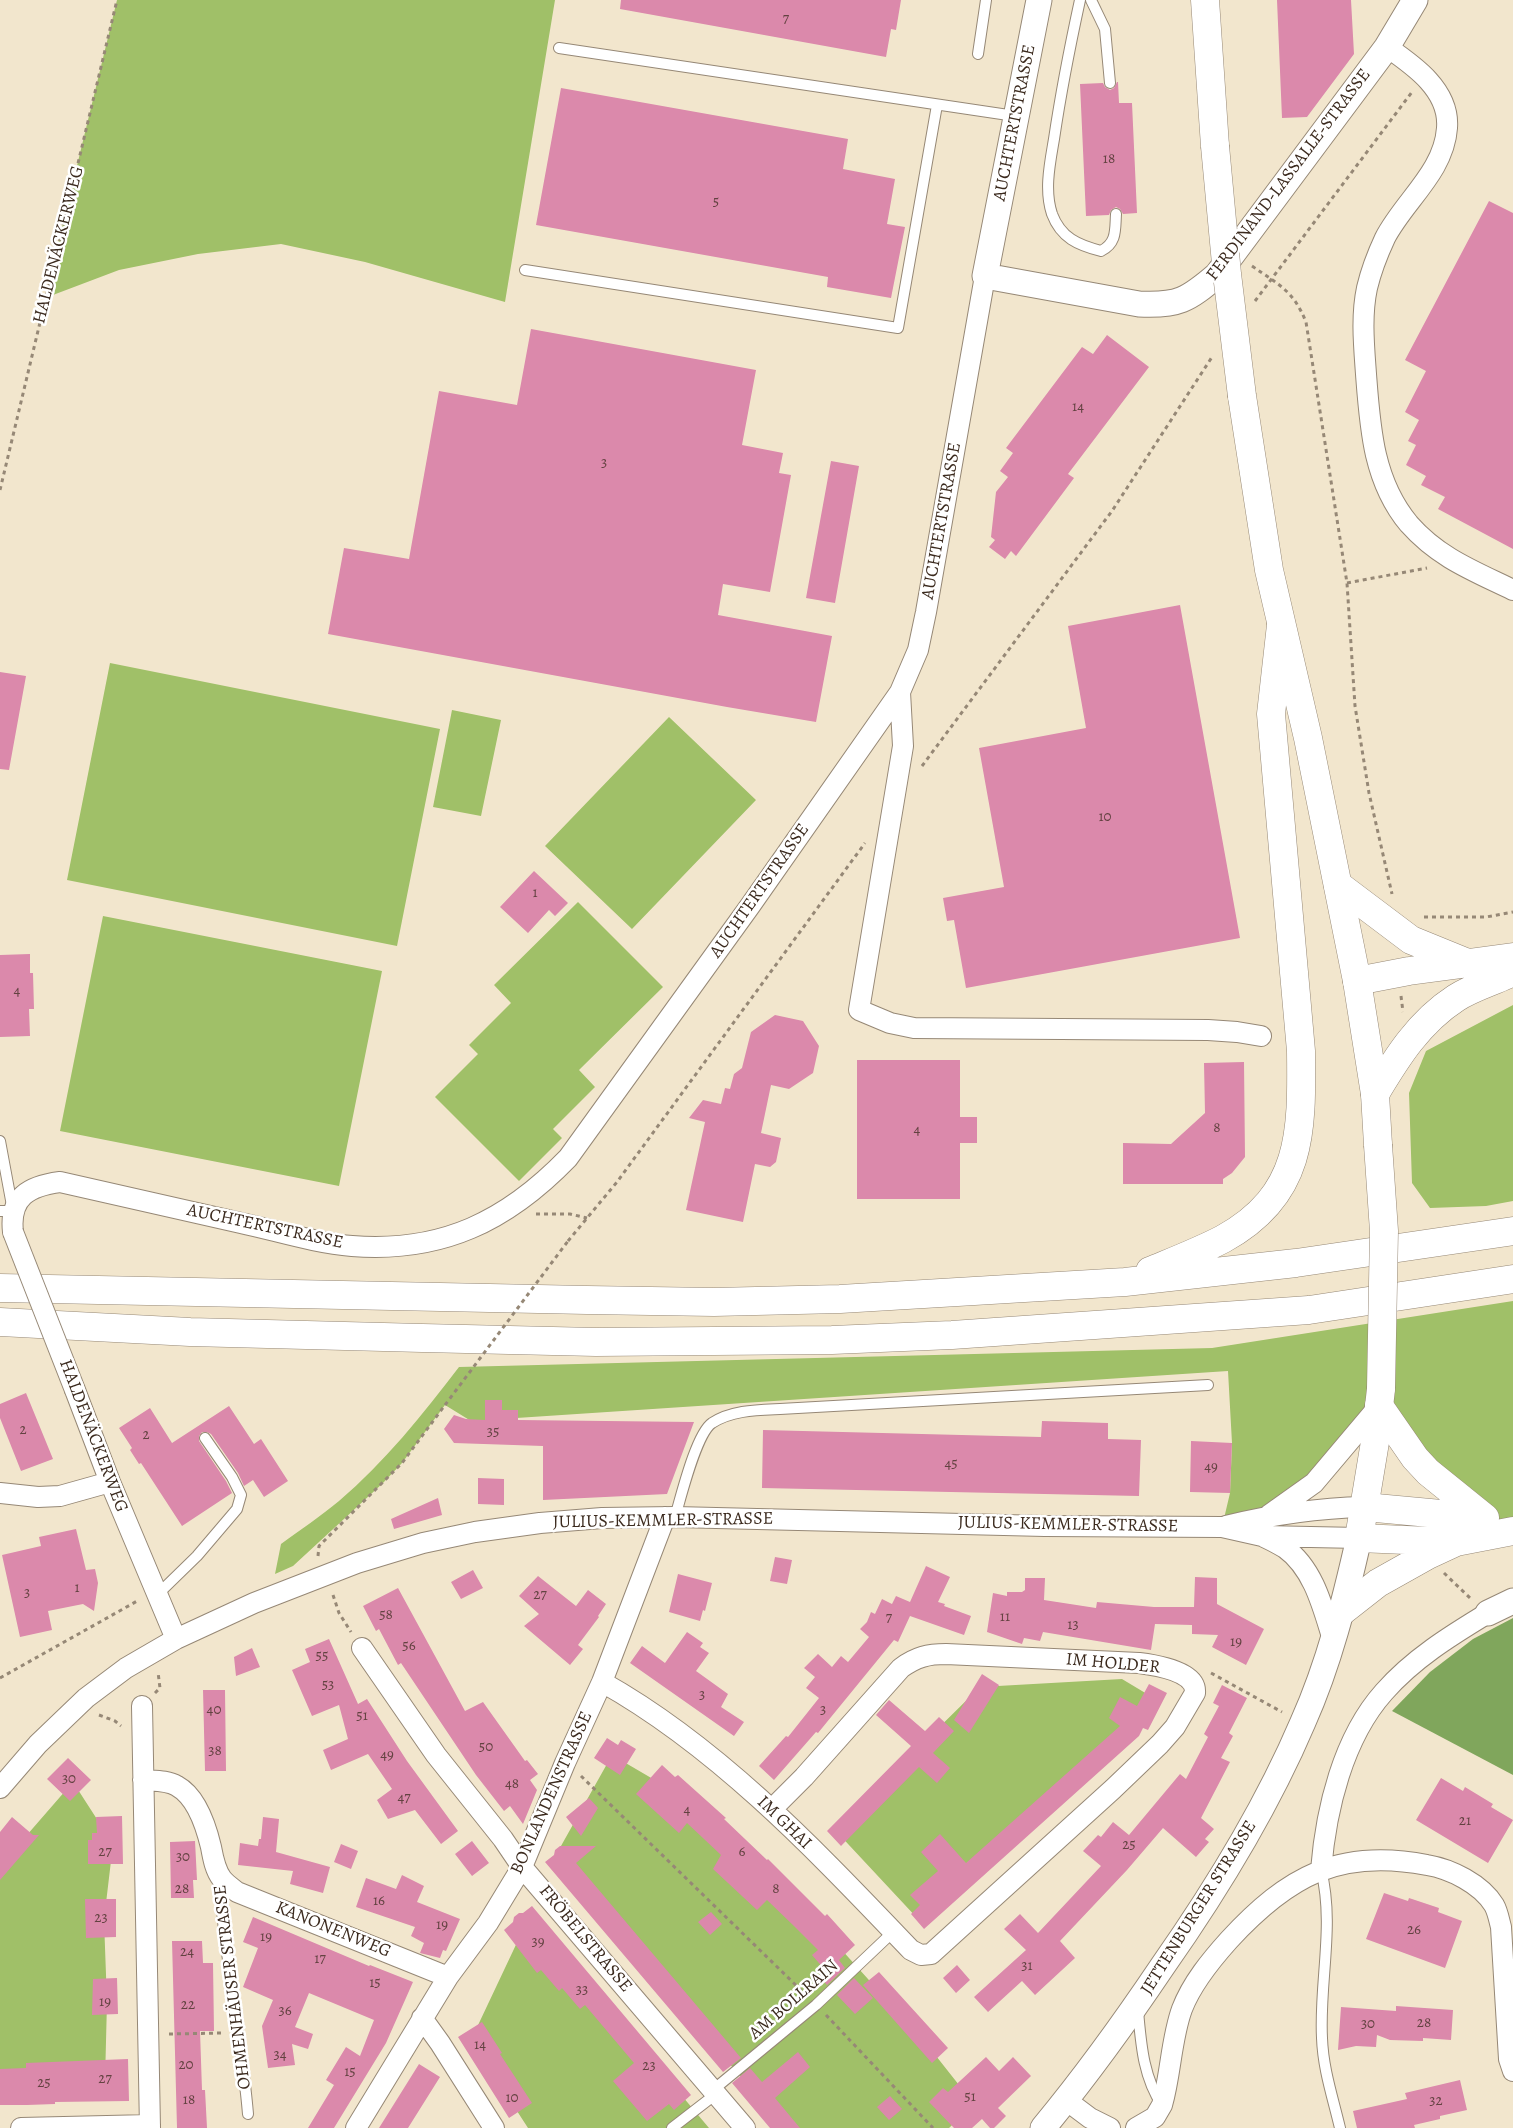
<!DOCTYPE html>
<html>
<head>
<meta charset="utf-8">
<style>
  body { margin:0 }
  canvas { display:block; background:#f2e6cd }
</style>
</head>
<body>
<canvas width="1513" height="2128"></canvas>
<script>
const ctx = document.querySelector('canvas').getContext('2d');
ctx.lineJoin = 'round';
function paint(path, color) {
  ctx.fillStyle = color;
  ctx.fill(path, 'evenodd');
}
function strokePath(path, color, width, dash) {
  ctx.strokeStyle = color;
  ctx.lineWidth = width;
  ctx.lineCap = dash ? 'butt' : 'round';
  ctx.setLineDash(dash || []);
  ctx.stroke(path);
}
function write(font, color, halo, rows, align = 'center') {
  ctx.font = font + ' Alegreya,serif';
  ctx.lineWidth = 5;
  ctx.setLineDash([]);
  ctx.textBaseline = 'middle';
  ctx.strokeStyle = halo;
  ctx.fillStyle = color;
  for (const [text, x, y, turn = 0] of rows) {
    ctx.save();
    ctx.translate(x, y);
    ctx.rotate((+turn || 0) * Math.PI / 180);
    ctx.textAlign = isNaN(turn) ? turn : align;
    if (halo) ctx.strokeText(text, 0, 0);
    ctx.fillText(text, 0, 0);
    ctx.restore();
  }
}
paint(new Path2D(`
  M117 0H555L505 302 365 262 281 244 198 254 119 270 45 298Z
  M110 663 440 729 397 946 67 880Z
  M452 710 501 720 481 816 433 807Z
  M669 717 756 800 632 929 545 846Z
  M578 902 663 987 579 1070 595 1087 553 1129 562 1138 519 1181 435 1097 478 1054 469 1045 511 1003 494 985Z
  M103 916 382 971 339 1186 60 1131Z
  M1513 1005V1201L1486 1206 1430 1208 1412 1183 1409 1093 1426 1051Z
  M1513 1301V1521L1485 1518 1379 1406 1292 1499 1222 1527 1230 1493 1232 1443 1228 1371 471 1421 445 1405 402 1463 383 1483 293 1566 275 1574 281 1544C300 1530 321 1516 339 1501 385 1462 422 1415 459 1367L1212 1348Z
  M1122 1679 1152 1697 918 1919 835 1830 980 1687Z
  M612 1755 682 1796 830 1937 925 2042 974 2104 949 2128H786L552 1862Z
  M73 1782 113 1844 104 1920 107 2002 105 2081 0 2090V1866Z
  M530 1915 709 2128H528L471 2040Z`), '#a0c068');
paint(new Path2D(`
  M1513 1618V1775L1392 1711 1430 1672 1473 1639Z`), '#80a65c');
paint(new Path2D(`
  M621 0H901L896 30 891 29 886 57 620 9Z
  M1277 0H1351L1354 54 1307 117 1282 118Z
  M1117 82H1118L1119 103H1132L1137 213 1123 214 1120 209 1116 207 1111 210 1109 215 1086 216 1080 84 1103 83 1105 87 1110 90 1114 88Z
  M561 88 848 139 843 169 895 179 887 224 905 227 891 298 827 287 828 277 536 225Z
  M1489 201 1513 213V549L1438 509 1445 497 1421 485 1426 476 1406 465 1416 445 1408 441 1419 420 1405 412 1426 371 1405 360Z
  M531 329 756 370 742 445 783 453 779 473 791 475 770 592 723 584 718 615 832 636 816 722 727 707 328 634 344 548 409 559 439 391 517 405Z
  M1107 335 1149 367 1068 474 1074 478 1016 556 1011 551 1005 559 989 547 995 540 991 537 996 492 1008 477 1000 471 1013 453 1006 448 1082 347 1093 354Z
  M831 461 859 466 835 603 806 598Z
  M1180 605 1240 938 966 988 954 920 947 921 943 898 1004 887 979 748 1086 728 1068 626Z
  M0 672 26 676 9 770 0 769Z
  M534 871 568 903 555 916 549 910 528 933 500 907Z
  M30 954V973H33L34 1009H29L30 1036 0 1037V955Z
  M775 1015 803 1021 819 1046 813 1073 789 1089 771 1085 761 1133 781 1138 776 1162 770 1167 755 1164 743 1222 686 1210 705 1122 689 1118 703 1100 721 1104 725 1088 730 1089 734 1074 742 1068 751 1032Z
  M857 1060H960V1117H977V1143H960V1199H857Z
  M1244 1062 1245 1157 1232 1173 1223 1179V1184H1123V1143L1171 1144 1205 1113 1204 1063Z
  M26 1393 53 1459 21 1471 0 1418V1404Z
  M485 1400H502V1410H518V1420L694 1422 667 1494 543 1500V1446L454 1443 444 1429 454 1415 466 1419 485 1420Z
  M229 1406 254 1444 261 1439 288 1481 264 1497 253 1480 244 1486 238 1473 211 1434 207 1432H202L199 1436V1441L226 1481 232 1493 182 1526 141 1463 139 1464 130 1450 132 1448 119 1428 150 1408 172 1443Z
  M1042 1421 1108 1423V1439L1141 1440 1139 1496 762 1488 763 1430 1041 1437Z
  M1191 1441 1232 1443 1230 1493 1190 1492Z
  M478 1478 504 1479V1505L478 1504Z
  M438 1498 442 1515 394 1529 391 1519Z
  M76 1529 86 1570 95 1569 98 1583 94 1611 83 1604 48 1611 52 1630 20 1637 2 1555 41 1546 39 1537Z
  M775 1557 792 1560 787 1584 770 1581Z
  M926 1566 950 1577 938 1602 945 1604 944 1606 971 1616 964 1635 910 1616 898 1642 894 1640 818 1733 816 1732 774 1780 759 1766 786 1736 788 1737 819 1698 806 1688 815 1677 804 1668 818 1654 832 1667 841 1656 848 1662 869 1637 860 1629 867 1622 871 1612 875 1614 882 1599 892 1604 896 1596 910 1602Z
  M473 1570 483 1588 461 1599 451 1582Z
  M678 1574 712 1583 705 1611 703 1610 700 1621 669 1612Z
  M538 1576 576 1606 588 1590 606 1604 598 1616 599 1617 578 1645 583 1649 570 1665 524 1626 539 1614 519 1596Z
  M1195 1577 1217 1578V1604L1264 1629 1246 1665 1212 1647 1218 1635 1192 1634V1625L1155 1624 1151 1650 1043 1632 1040 1641 1024 1638 1022 1644 987 1632 993 1593 1007 1596V1592H1022L1025 1590V1578H1045L1044 1600 1096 1608 1097 1602 1154 1607H1194Z
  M398 1588 465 1711 483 1702 525 1761 527 1760 538 1774 530 1780 537 1790 523 1824 510 1806 504 1811 476 1775 401 1663 398 1665 379 1629 376 1631 363 1606Z
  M687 1632 703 1643 700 1647 709 1653 696 1671 728 1694 721 1707 744 1722 734 1736 630 1663 642 1646 665 1663Z
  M329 1639 358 1704 367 1699 407 1761 458 1831 441 1844 415 1810 388 1819 377 1800 392 1789 368 1754 331 1770 323 1750 348 1739 339 1705 312 1716 292 1670 310 1662 305 1649Z
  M252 1648 260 1667 236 1676 234 1657Z
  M982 1674 999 1685 969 1733 954 1720Z
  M1149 1684 1167 1693 1148 1730 1143 1728 1139 1736 924 1929 911 1914 920 1905 910 1895 938 1871 921 1852 940 1834 966 1863 1120 1726 1109 1718 1120 1697 1137 1706Z
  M1222 1685 1247 1698 1229 1733 1233 1736 1221 1758 1230 1762 1201 1818 1214 1829 1205 1839 1209 1842 1196 1857 1163 1828 1127 1870 1060 1941 1075 1958 1035 1995 1022 1981 988 2012 974 1997 1026 1950 1004 1929 1020 1914 1038 1933 1101 1866 1083 1851 1098 1835 1101 1837 1113 1822 1129 1835 1180 1774 1186 1779 1208 1737 1204 1734 1219 1706 1213 1703Z
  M203 1690H225L226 1771H205Z
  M889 1700 925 1731 939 1717 954 1731 933 1753 950 1768 937 1783 919 1767 841 1846 827 1831 911 1746 876 1715Z
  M607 1738 618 1745 621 1740 636 1749 620 1775 594 1758Z
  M68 1758 91 1780 70 1801 47 1779Z
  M662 1765 675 1777 678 1775 726 1818 724 1819 767 1860 768 1859 825 1916 827 1914 855 1945 839 1960 845 1968 827 1985 819 1975 825 1970 812 1955 818 1950 794 1926 767 1900 757 1910 713 1869 721 1855 687 1823 679 1833 636 1794Z
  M1441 1778 1463 1791 1465 1787 1493 1804 1491 1807 1513 1820 1488 1863 1416 1820Z
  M589 1798 598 1808 581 1836 566 1817Z
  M122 1816 123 1864H88V1840H92V1833H97L96 1817Z
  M12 1817 33 1835H39L0 1880V1832Z
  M263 1817 279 1819 276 1852 330 1867 323 1893 290 1884 293 1871 238 1865 240 1843 258 1846 259 1839H261Z
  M195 1841 197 1880H193L194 1898H171L170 1842Z
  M472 1841 489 1863 472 1876 455 1854Z
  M341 1844 358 1851 351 1869 334 1862Z
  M560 1846H596L576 1863 741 2058 723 2072 545 1862 554 1855 555 1850Z
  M402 1875 424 1886 417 1902 460 1919 446 1951 443 1950 440 1958 420 1953 424 1943 411 1936 415 1927 356 1907 366 1878 396 1889Z
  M1384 1893 1408 1901 1409 1898 1439 1908 1438 1912 1462 1921 1445 1968 1366 1939Z
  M85 1899H116V1937L86 1938Z
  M532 1906 691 2095 674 2110 669 2104 647 2121 613 2081 634 2063 585 2005 580 2009 562 1988 559 1991 541 1970 537 1973 504 1930 513 1922 514 1917 519 1913H523Z
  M711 1912 722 1924 710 1935 698 1922Z
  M253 1917 369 1966 370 1965 413 1982 386 2043 334 2128H308L334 2085 326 2080 346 2047 360 2056 374 2020 309 1993 295 2027 313 2034 308 2049 292 2044 295 2065 268 2068 262 2026 273 2000 243 1987 258 1948 243 1942Z
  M172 1941H202L203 1963H213L214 2031H200L202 2090H205L207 2128H177Z
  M957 1965 970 1980 956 1993 943 1978Z
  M879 1972 948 2048 932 2063 863 1985Z
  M117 1978 118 2014 92 2015 93 1979Z
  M854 1978 873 1998 855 2014 837 1995Z
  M1396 2006 1453 2010 1451 2040 1423 2038V2041L1390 2040 1377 2035 1376 2047 1356 2046 1338 2050 1341 2007 1396 2011Z
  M482 2022 502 2053 500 2054 532 2103 509 2118 458 2037Z
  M798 2052 810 2067 775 2098 800 2128H770L732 2083 750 2068 762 2082Z
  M986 2057 999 2071 1013 2057 1031 2076 998 2108 1006 2116 994 2128H990L982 2119 972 2128H954L929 2102 943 2088 948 2092Z
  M128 2059 129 2101 55 2102V2104L27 2105H0V2069L26 2068V2063Z
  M419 2064 440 2077 408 2128H379Z
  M1460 2080 1467 2110 1440 2116V2119L1414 2125 1415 2128H1357L1353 2111 1407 2099 1405 2093Z
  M890 2096 902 2109 889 2120 877 2107Z`), '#db89ab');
const service = new Path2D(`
  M1080 0C1070 46 1061 92 1054 139 1050 163 1044 190 1052 214 1061 238 1078 245 1101 251 1117 243 1115 230 1116 214
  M1091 0 1105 29 1110 83
  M559 48 1015 116
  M978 54 986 0
  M525 270 898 328 937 105
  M0 1141 13 1211H0
  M675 1517C681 1497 696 1434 712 1423 732 1410 758 1410 780 1409L1208 1385
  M157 1595 197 1556 237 1509 241 1495 232 1477 205 1438
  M1321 1870C1335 1925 1319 1982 1322 2038 1323 2069 1333 2098 1340 2128
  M222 1879C220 1909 225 1938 229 1967 235 2016 244 2065 248 2114
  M1138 2011C1141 2043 1143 2077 1162 2105
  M713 2090 816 2005 893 1932
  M672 2128 716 2094`);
const minor = new Path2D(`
  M1387 47C1413 65 1450 90 1447 128 1444 172 1404 201 1385 238 1378 253 1371 271 1367 288 1361 316 1364 346 1366 374 1370 427 1373 481 1409 524 1439 558 1474 571 1513 590
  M900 692 903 746 859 1010 890 1023 914 1028 1208 1030 1237 1032 1261 1036
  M13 1232C9 1197 29 1186 60 1182 120 1196 181 1209 241 1223 278 1231 315 1243 352 1246 442 1253 507 1221 568 1158L750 906 900 692 918 650 926 612 985 276
  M75 1390 110 1482 176 1639
  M0 1493 38 1497 60 1496 110 1482
  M1269 1515 1314 1483 1379 1406
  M1226 1526C1274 1514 1316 1508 1365 1507
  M1264 1537C1271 1540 1278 1544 1285 1548 1314 1569 1323 1608 1333 1640
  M362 1648 436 1755 503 1839 522 1867 745 2128
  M602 1682C720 1748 818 1853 911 1950L921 1955 931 1954 1113 1789 1160 1744 1175 1727 1195 1693C1197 1671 1155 1665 1139 1663L946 1654C928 1654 916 1657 901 1668L804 1777 772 1809
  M142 1706 150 2128
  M143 1780C154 1781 167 1780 177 1786 197 1797 206 1826 211 1847 213 1858 215 1870 222 1879 226 1884 232 1888 237 1892L448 1977
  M0 1788 38 1744 86 1698 126 1668 176 1639 254 1603 357 1563 423 1543 475 1532 540 1523 602 1518 675 1517 1045 1526 1222 1527 1262 1536 1359 1538
  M1321 1870C1326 1809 1343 1738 1384 1692 1413 1659 1450 1636 1488 1613
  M422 2018 440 2043 494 2128
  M1066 2100 1090 2118 1110 2128
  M21 2128 150 2125
  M356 2128 448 1977 488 1923 522 1867 565 1763 602 1682 665 1517
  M1136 2128 1155 2117 1162 2105C1171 2074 1171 2039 1182 2009 1192 1983 1211 1960 1229 1940 1288 1876 1339 1848 1427 1865 1451 1869 1481 1884 1494 1905 1498 1912 1499 1920 1501 1927L1509 2059 1513 2071`);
const tertiary = new Path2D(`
  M1039 0 985 276 1139 304C1178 306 1188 300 1217 275L1387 47 1415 0
  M1488 1613 1513 1601
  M1043 2128C1086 2076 1125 2022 1162 1967 1216 1890 1266 1809 1303 1722 1329 1664 1345 1600 1359 1538`);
const secondary = new Path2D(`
  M1205 0 1215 146
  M1242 396 1269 570 1308 738 1357 981 1375 1094 1378 1145
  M1359 1538 1375 1442 1381 1389`);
const trunk = new Path2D(`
  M1338 885 1411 940 1465 962
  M1357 981 1409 971 1513 957
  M1375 1094C1397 1057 1419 1022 1456 998 1473 987 1495 981 1513 972
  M1150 1271C1174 1261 1200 1251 1223 1239 1303 1195 1302 1132 1301 1051L1271 714 1281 625
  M0 1288 587 1300 714 1302 840 1299 1125 1282 1296 1263 1513 1231
  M0 1322 190 1332 422 1338 596 1342 832 1340 952 1335 1309 1310 1513 1279
  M1379 1406 1415 1458 1428 1472 1485 1518
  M1365 1507 1484 1518
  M1359 1538 1453 1542
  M1341 1612 1378 1583 1428 1555 1456 1542 1513 1531`);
strokePath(service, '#968876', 12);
strokePath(minor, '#968876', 22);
strokePath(tertiary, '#968876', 27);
strokePath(secondary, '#968876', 29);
strokePath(trunk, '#968876', 29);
strokePath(new Path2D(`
  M1252 266C1279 285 1293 290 1306 322L1347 583 1355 706 1369 793 1392 894
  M1255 301 1412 92
  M0 490 117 0
  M1347 583 1427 568
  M922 766 1112 511 1212 357
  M1424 917H1486L1513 912
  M1401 996 1403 1012
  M536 1214H570L587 1218
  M568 1241 617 1182 865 843
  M318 1556 319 1546 402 1463 445 1405
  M1444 1573 1470 1598
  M333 1595 339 1613 351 1632
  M1211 1673 1282 1712
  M0 1678 139 1600
  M155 1693 160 1688 158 1672
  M99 1715 115 1721 121 1726
  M581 1776 806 1995
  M826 2015 933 2128
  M169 2034 223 2033`), '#968876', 3, [4, 4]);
strokePath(service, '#fff', 10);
strokePath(minor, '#fff', 20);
strokePath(tertiary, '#fff', 25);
strokePath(secondary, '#fff', 28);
strokePath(trunk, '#fff', 28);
const minorBridge = new Path2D(`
  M13 1232 75 1390`);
const secondaryBridge = new Path2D(`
  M1215 146 1227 274 1242 396
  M1378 1145 1384 1231 1381 1388`);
strokePath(minorBridge, '#968876', 22, []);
strokePath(secondaryBridge, '#968876', 29, []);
strokePath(new Path2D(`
  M445 1405 568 1241`), '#968876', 3, [4, 4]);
strokePath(minorBridge, '#fff', 20);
strokePath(secondaryBridge, '#fff', 28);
write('15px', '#634241', null, [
  ["7",786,19],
  ["18",1109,159],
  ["5",716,202],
  ["14",1078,407],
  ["3",604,463],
  ["10",1105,817],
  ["1",535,893],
  ["4",17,991],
  ["8",1217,1128],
  ["4",917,1130],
  ["2",23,1430],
  ["35",493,1432],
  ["2",146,1435],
  ["45",951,1464],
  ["49",1211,1467],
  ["1",77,1588],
  ["3",27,1593],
  ["27",540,1595],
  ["58",386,1615],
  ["11",1005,1617],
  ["7",889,1618],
  ["13",1073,1625],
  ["19",1236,1642],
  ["56",409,1646],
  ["55",322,1656],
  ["53",328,1685],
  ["3",702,1695],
  ["40",214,1710],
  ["3",823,1710],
  ["51",362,1716],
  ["50",486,1747],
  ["38",215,1751],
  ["49",387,1755],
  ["30",69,1779],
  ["48",512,1784],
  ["47",404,1798],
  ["4",687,1810],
  ["21",1465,1821],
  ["25",1129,1845],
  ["27",105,1852],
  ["6",742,1852],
  ["30",183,1857],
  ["28",182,1889],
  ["8",776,1889],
  ["16",379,1901],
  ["23",101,1918],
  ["19",442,1925],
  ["26",1414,1930],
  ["19",266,1937],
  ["39",538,1942],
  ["24",187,1952],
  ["17",320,1959],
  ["31",1027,1966],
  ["15",375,1983],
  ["33",582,1990],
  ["19",105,2002],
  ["22",188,2005],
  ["36",285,2011],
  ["28",1424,2023],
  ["30",1368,2024],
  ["14",480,2045],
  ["34",280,2055],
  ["20",186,2065],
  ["23",649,2066],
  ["15",350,2072],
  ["27",105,2079],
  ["25",44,2083],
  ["51",970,2097],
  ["10",512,2098],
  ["18",189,2100],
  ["32",1436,2101]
]);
write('18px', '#3b2a1e', '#fff', [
  ["AUCHTERTSTRASSE",1015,123,-79],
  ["FERDINAND-LASSALLE-STRASSE",1289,175,-53],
  ["HALDENÄCKERWEG",59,245,-76],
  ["AUCHTERTSTRASSE",942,521,-80],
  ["AUCHTERTSTRASSE",760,891,-55],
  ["AUCHTERTSTRASSE",265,1227,12],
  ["HALDENÄCKERWEG",93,1436,69],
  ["JULIUS-KEMMLER-STRASSE",663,1521,-1],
  ["JULIUS-KEMMLER-STRASSE",1068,1525,1],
  ["IM HOLDER",1113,1664,5],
  ["BONLANDENSTRASSE",552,1793,-66],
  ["IM GHAI",784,1823,44],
  ["JETTENBURGER STRASSE",1199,1908,-58],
  ["KANONENWEG",333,1930,22],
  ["FRÖBELSTRASSE",585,1939,50],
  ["OHMENHÄUSER STRASSE",233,1987,-97],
  ["AM BOLLRAIN",794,2000,-41]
]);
</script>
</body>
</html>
